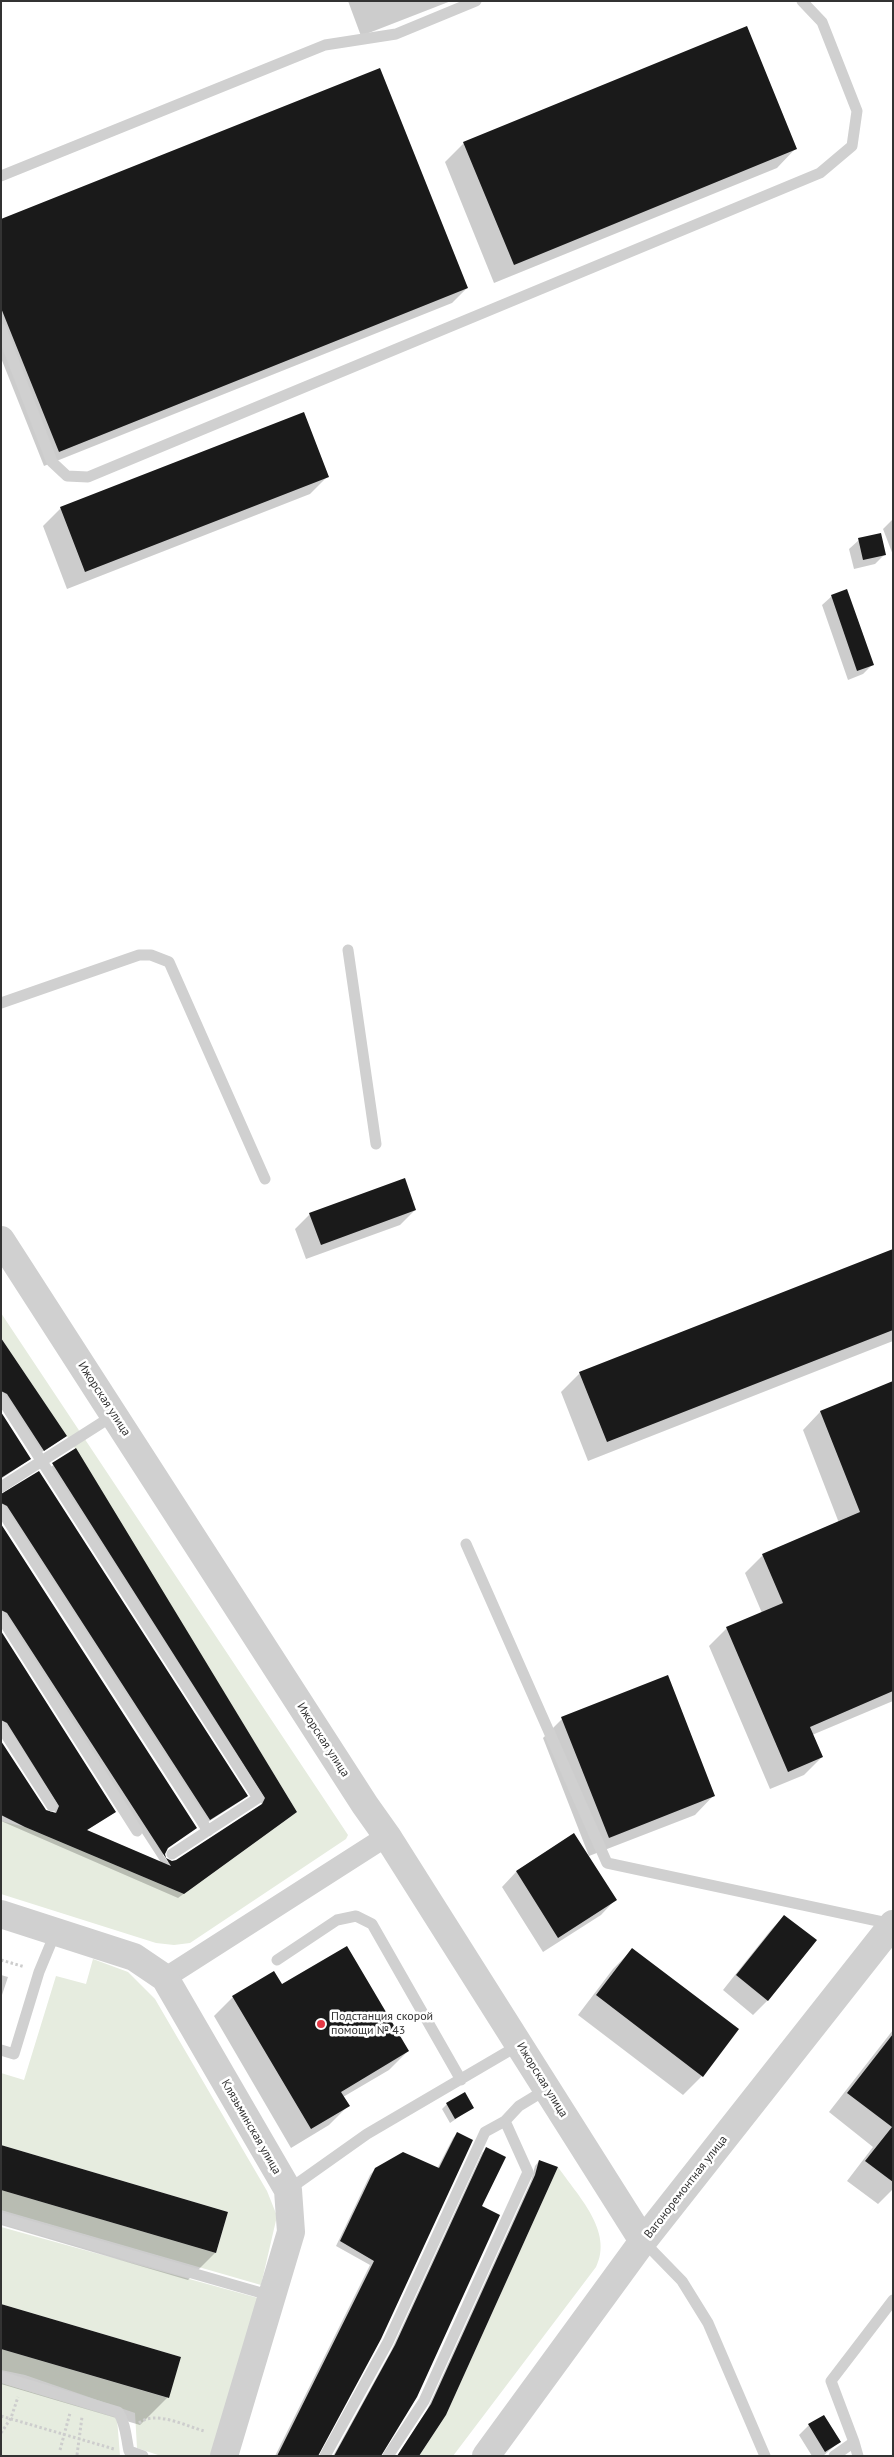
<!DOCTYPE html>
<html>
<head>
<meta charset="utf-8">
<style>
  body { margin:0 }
  #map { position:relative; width:894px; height:2457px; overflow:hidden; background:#fff; font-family:"PT Sans",sans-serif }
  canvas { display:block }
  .frame { position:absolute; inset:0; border:2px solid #333; pointer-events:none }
</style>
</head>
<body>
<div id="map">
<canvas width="894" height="2457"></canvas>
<div class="frame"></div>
</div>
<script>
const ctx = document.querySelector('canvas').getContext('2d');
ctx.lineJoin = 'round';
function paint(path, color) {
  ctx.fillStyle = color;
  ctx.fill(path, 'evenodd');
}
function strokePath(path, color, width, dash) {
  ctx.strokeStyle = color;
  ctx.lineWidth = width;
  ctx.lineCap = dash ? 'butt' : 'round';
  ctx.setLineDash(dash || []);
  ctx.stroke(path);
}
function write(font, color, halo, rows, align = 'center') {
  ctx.font = font + ' "PT Sans",sans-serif';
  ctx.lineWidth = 5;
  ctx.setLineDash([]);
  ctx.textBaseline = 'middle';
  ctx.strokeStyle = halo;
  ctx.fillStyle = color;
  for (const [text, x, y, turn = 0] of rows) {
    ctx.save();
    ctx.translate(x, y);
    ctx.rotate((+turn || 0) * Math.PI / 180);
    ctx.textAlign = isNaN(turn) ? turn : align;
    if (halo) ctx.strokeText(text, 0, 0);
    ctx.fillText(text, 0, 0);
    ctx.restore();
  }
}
paint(new Path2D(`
  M1 1313 348 1835 346 1839 190 1943 174 1945 156 1943 1 1894V1821L25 1827 184 1894 297 1812 78 1453 1 1338Z
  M93 1959 128 1972 155 1999 267 2191 277 2216 261 2285 1 2210V2190L216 2253 228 2212 1 2145V2073L24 2080 56 1976 86 1984Z
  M558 2167C577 2195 614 2231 596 2267L453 2456H419L446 2415Z
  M1 2227 258 2298 211 2456H161L137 2448 135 2413 25 2375 1 2370V2349L168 2398 181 2357 1 2304Z
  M1 2383 117 2418 120 2456H1Z`), '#e6ecdf');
paint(new Path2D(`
  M348 1H451L361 36Z
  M464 143 796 148 777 168 494 283 445 162Z
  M1 221 467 288 452 303 44 466 1 358Z
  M304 414 328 476 310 494 67 589 43 526 61 508Z
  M893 519V555L883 529Z
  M859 540 885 554 875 564 854 569 849 549Z
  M832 596 872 665 863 674 848 680 822 605Z
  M415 1210 400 1225 306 1259 295 1229 310 1214Z
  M893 1250V1341L588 1461 561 1392 580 1373Z
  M1 1340 66 1436 39 1454 1 1397Z
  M893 1383V1701L812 1735 822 1757 804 1775 770 1789 709 1646 727 1628 762 1613 745 1573 763 1555 839 1523 803 1430 820 1412Z
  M1 1415 30 1459 1 1479Z
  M75 1450 291 1816 178 1898 1 1821V1744L45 1811 55 1814 54 1807 1 1726V1634L114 1812 86 1831 162 1864 1 1616V1526L196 1828 165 1850 163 1855 168 1862H176L259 1808 262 1804 48 1469Z
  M1 1497 246 1796 242 1800 205 1824 1 1504Z
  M562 1719 714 1795 695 1815 589 1856 543 1738Z
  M574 1835 615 1900 601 1915 543 1952 502 1887 516 1872Z
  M784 1916 768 2000 753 2015 723 1990 770 1931Z
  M632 1950 702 2076 683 2095 578 2015 613 1969Z
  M274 1973 282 1986 408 2051 389 2070 343 2097 348 2106 329 2125 291 2148 214 2016 233 1997Z
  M1 1975 8 1977 1 1998Z
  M893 2030V2189L878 2204 847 2181 873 2147 829 2112Z
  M447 2104 472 2108 450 2123 442 2109Z
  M457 2134 317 2456H275L370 2265 336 2246 370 2175 375 2169H437L453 2138Z
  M1 2147 226 2213 215 2253 188 2280 1 2225Z
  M486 2149 481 2207 380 2456H333L391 2351 482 2153Z
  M539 2161 557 2168 418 2456H397L427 2410 531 2181 535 2166Z
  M1 2305 179 2358 167 2398 140 2425 1 2384Z
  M809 2425 839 2442 823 2456H812L799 2435Z`), '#0003');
paint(new Path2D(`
  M747 26 797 149 514 265 463 142Z
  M380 68 468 288 59 452 1 308V219Z
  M304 412 329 477 85 572 60 507Z
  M881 533 886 555 863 560 858 538Z
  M847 589 874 665 857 671 831 595Z
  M405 1178 416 1210 321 1245 309 1213Z
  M893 1249V1330L607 1442 579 1372Z
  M1 1338 67 1436 44 1451 7 1394 1 1391Z
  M893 1381V1691L810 1727 823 1757 788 1772 726 1627 783 1603 762 1554 860 1512 820 1411Z
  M1 1412 31 1459 1 1478Z
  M76 1448 297 1812 184 1894 25 1827 1 1815V1741L46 1810 56 1813 59 1806 7 1723 1 1720V1631L116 1812 87 1830 171 1866 7 1613 1 1610V1524L197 1828 168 1848 165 1854 166 1858 172 1861 176 1860 262 1804 265 1798 52 1463Z
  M39 1471 248 1796 210 1820 7 1506 1 1503V1494Z
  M668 1675 715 1796 609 1838 561 1717Z
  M574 1833 617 1900 558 1938 516 1871Z
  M784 1915 817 1940 768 2001 736 1975Z
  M347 1946 409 2051 341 2092 350 2106 311 2129 232 1996 274 1971 282 1984Z
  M632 1948 739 2029 703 2077 596 1995Z
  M893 2034V2182L865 2161 892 2127 847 2093Z
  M465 2092 474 2108 455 2119 446 2103Z
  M457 2132 473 2140 381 2339 318 2456H277L374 2261 340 2241 375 2168 403 2152 439 2168Z
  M1 2145 228 2212 216 2253 1 2190Z
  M486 2147 506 2157 482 2206 500 2215 417 2397 381 2456H334L395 2345Z
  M539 2160 558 2167 446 2415 419 2456H397L431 2404 535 2175Z
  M1 2304 181 2357 169 2398 1 2349Z
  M824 2415 841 2442 825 2452 808 2424Z`), '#1a1a1a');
strokePath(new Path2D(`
  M1 1960 25 1967
  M1 2416 114 2449
  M139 2423C155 2410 186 2426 204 2431
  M1 2433 11 2418 18 2397
  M60 2450 70 2413
  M77 2455 82 2417`), '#cdcdcd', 3, [2.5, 2.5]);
strokePath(new Path2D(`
  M1 176 325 45 396 34 476 1
  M1 329 52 462 67 476 88 477 820 173 852 146 857 111 822 22 802 1
  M348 950 376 1144
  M1 1003 139 955H151L169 962 265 1179
  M1 1398 258 1798 172 1854
  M1 1487 114 1415
  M1 1510 208 1831
  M466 1544 607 1863 892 1924
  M1 1617 137 1831
  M1 1727 52 1806
  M277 1960 337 1920 356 1916 372 1924 461 2080
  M1 2050 14 2054 39 1972 56 1931
  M505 2121 519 2106 547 2089
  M288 2190 367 2134 519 2045
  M1 2218 272 2296
  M643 2241 682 2281 708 2323 765 2456
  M1 2377 118 2412C126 2424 126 2438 129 2451L143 2456
  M854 2442 858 2456
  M325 2456 388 2342 485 2132 505 2121 528 2172 424 2401 388 2456
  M834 2456 854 2442 831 2381 893 2300`), '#d0d0d0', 11);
strokePath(new Path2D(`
  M165 1978 387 1836`), '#d0d0d0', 21);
strokePath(new Path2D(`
  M1 1240 365 1805 387 1836 643 2241
  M1 1914 134 1957 165 1978 288 2190 291 2232 224 2456
  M486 2456 643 2241 893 1924`), '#d0d0d0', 28);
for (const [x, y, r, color] of [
  [321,2024,5,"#e63946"]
]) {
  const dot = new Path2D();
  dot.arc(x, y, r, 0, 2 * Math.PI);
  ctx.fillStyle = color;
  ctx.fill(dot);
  strokePath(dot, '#fff', 2);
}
write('12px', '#333', '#fff', [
  ["Ижорская улица",104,1399,57],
  ["Ижорская улица",323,1740,57],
  ["Ижорская улица",542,2080,58],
  ["Клязьминская улица",251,2127,60],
  ["Вагоноремонтная улица",686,2187,-52]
]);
write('12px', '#333', '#fff', [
  ["Подстанция скорой",331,2017],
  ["помощи № 43",331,2031]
], 'left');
</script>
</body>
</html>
